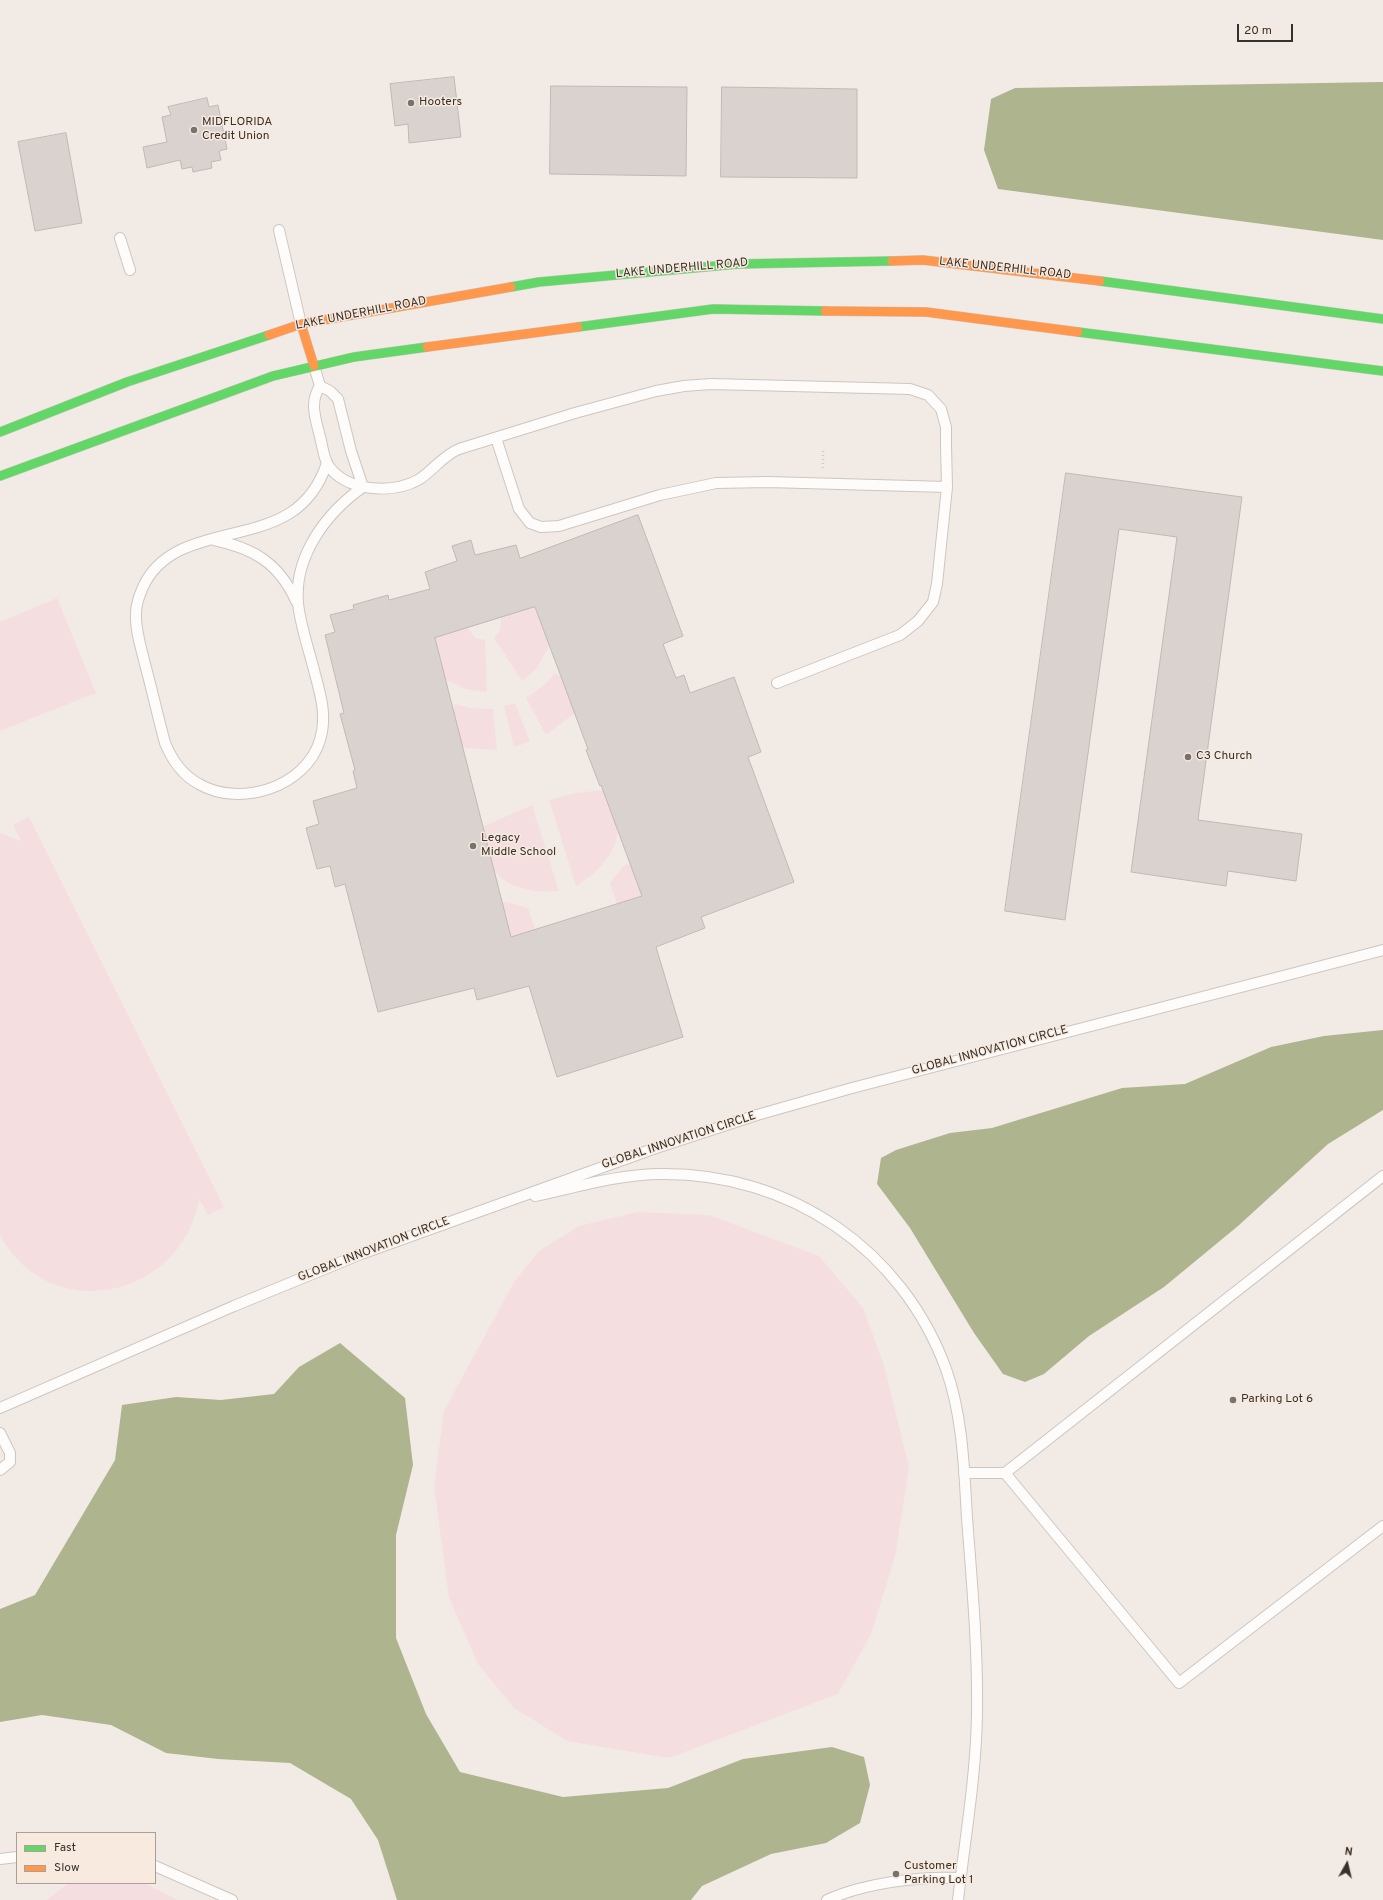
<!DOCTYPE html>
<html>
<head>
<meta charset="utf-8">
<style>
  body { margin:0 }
  #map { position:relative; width:1383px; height:1900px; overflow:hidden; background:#f2ebe5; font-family:Overpass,sans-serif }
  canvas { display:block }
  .legend { position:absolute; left:16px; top:1832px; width:140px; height:52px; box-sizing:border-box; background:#f8eadf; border:1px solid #aaa097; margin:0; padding:5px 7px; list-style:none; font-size:12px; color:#36312c }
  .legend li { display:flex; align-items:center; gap:8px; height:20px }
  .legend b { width:20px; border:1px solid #aaa097 }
  .north { position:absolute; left:1327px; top:1844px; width:40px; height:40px; -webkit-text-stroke:3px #f8eadf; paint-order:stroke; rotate:8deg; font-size:11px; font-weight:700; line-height:16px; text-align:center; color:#36312c }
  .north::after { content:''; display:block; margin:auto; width:14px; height:18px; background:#36312c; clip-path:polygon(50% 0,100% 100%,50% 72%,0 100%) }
  .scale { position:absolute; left:1237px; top:24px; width:56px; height:18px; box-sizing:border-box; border:2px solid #36312c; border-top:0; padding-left:5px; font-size:12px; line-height:14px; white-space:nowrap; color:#36312c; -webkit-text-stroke:3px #f8eadf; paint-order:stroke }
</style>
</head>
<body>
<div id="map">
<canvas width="1383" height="1900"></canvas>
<ul class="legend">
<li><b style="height:5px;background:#63d668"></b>Fast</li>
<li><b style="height:5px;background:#ff974d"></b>Slow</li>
</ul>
<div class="north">N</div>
<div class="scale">20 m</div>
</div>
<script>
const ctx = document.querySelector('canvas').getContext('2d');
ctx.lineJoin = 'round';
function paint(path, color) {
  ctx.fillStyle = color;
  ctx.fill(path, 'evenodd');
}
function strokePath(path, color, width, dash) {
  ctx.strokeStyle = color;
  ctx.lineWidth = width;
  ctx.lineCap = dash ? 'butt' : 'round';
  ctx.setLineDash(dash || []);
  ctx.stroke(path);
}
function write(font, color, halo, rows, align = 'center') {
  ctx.font = font + ' Overpass,sans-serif';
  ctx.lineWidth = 3;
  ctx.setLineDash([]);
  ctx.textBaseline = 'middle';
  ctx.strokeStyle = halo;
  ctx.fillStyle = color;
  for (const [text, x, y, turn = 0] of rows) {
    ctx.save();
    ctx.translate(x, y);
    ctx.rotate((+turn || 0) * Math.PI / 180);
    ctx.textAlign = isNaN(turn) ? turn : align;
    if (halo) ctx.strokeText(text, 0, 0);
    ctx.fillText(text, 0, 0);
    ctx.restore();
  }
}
paint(new Path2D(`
  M57 598 96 693 0 731V622Z
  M535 607 550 645 537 668 522 681 494 638 500 630 501 618Z
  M468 628 475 638 485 640 487 692 465 689 445 679 435 638Z
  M555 673 562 678 575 713 546 735 526 698 542 687Z
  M515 703 530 742 514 747 504 706Z
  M455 704 471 708 493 709 497 750 464 748 461 744 453 710Z
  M603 790C607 802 615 815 617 828 621 850 593 877 576 886L549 800 576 793Z
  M532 805 559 891C538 894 506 889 494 869 488 860 485 839 482 827Z
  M29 817 224 1207 208 1215 199 1199C182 1299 49 1327 0 1235V833L21 841 13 825Z
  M631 864 642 896 617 904 610 883 624 865Z
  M507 902 528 908 535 930 511 937 502 903Z
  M637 1212 709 1215 819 1256 863 1308 884 1365 909 1468 895 1557 871 1634 838 1694 669 1758 567 1741 514 1708 478 1664 449 1598 434 1486 444 1411 514 1282 539 1251 579 1226Z
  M69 1883H144L178 1900H46Z`), '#f5dedf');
paint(new Path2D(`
  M1383 82V240L998 189 984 150 991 99 1015 88Z
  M1383 1030V1110L1328 1144 1238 1226 1164 1287 1089 1336 1044 1374 1025 1382 1003 1374 974 1333 910 1228 877 1184 881 1158 896 1150 950 1133 992 1128 1122 1088 1185 1084 1271 1047 1324 1036Z
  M340 1343 405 1398 413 1465 396 1535V1638L426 1714 460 1772 563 1797 668 1788 743 1759 832 1747 864 1757 870 1785 860 1823 826 1843 771 1854 702 1886 691 1900H397L378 1840 351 1799 290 1763 218 1759 166 1753 111 1725 42 1715 0 1722V1609L35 1595 115 1460 122 1405 176 1397 221 1400 274 1394 299 1367Z`), '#adb48e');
const building = new Path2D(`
  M454 77 461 137 409 143 408 124 395 126 390 84Z
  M551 86 687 87 686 176 550 174Z
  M722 87 857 89V178L721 177Z
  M207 98 209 107 218 105 227 149 219 151 221 160 211 162 212 168 193 172 192 167 182 169 180 160 147 168 143 147 167 142 162 117 171 115 168 107Z
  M66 133 82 223 35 231 18 142Z
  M1066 473 1242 497 1198 820 1302 834 1296 881 1228 871 1226 886 1131 872 1177 537 1119 529 1065 920 1005 911Z
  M638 515 683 636 663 644 676 678 684 675 690 693 734 677 761 752 748 757 794 882 701 917 705 928 656 947 683 1037 557 1077 529 986 477 1000 474 988 378 1012 345 884 335 887 330 866 317 869 306 828 319 824 313 801 357 788 353 771 355 770 340 714 344 713 325 635 335 632 330 615 354 609 353 605 388 595 389 600 430 589 425 572 457 561 452 546 471 540 475 555 516 545 520 558ZM535 607 588 749 586 750 600 786 601 785 642 896 511 937 435 638Z`);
paint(building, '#d9d2ce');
strokePath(building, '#bfb9b6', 1);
const lane = new Path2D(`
  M279 230 301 324
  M120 238 130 270
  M314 366 320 386C308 404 317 422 321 441 323 449 324 458 328 465 346 492 392 494 418 480 433 471 442 456 459 449L575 413 656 391 684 386 711 384 910 389 928 395 941 409 946 427V445L947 487 937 584 933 602 918 621 900 635 777 683
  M320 386 330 391 338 399 351 451 363 487
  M496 438 519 509 530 523 541 527 559 526 660 495 716 483 768 482 947 487
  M327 463C320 484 309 501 290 513 245 542 169 530 143 587 139 596 136 604 136 613 135 630 141 647 145 664 152 690 158 717 165 743 172 760 182 775 199 784 240 808 306 787 320 740 327 717 321 696 315 674 310 653 300 625 298 603 294 556 326 513 363 487
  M214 540C253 548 279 563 296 601
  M535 1196C577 1187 619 1174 662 1174 790 1173 902 1249 946 1369 963 1417 964 1468 967 1518 972 1583 978 1649 977 1714 976 1777 965 1838 958 1900
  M0 1408 234 1306 361 1254 653 1149 757 1115 852 1088 1383 950
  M0 1433 10 1453V1462L0 1470
  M964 1473H1005L1383 1176
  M1005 1473 1179 1683 1383 1526
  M0 1859 17 1857
  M155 1866 232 1900
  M827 1900C864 1883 920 1876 960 1878`);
const fast = new Path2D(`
  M1100 281 1383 319
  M511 287 539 282 738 264 892 261
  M578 327 713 309 825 311
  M1078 332 1383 371
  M0 432 127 382 269 335
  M0 476 273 376 354 357 427 347`);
const slow = new Path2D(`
  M892 261 923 260 1100 281
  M825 311 926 312 1078 332
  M301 324 314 366
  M269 335 301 324 511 287
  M427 347 578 327`);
strokePath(lane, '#ccc6c1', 12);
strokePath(fast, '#ccc6c1', 10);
strokePath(slow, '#ccc6c1', 10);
strokePath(new Path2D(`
  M823 468V451`), '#cdcbc8', 2.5, [1, 3]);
strokePath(lane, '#fdfcfb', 10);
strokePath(fast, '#63d668', 9);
strokePath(slow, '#ff974d', 9);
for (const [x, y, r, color] of [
  [411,103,4,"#78726d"],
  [194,130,4,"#78726d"],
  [1188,757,4,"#78726d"],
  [473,846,4,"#78726d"],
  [1233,1400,4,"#78726d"],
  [896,1874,4,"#78726d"]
]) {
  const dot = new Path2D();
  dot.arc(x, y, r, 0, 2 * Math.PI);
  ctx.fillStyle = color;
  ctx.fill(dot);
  strokePath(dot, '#f8eadf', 1.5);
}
write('12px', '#36312c', '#f8eadf', [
  ["Hooters",419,103],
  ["MIDFLORIDA",202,123],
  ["Credit Union",202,137],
  ["C3 Church",1196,757],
  ["Legacy",481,839],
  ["Middle School",481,853],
  ["Parking Lot 6",1241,1400],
  ["Customer",904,1867],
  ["Parking Lot 1",904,1881]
], 'left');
write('12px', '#36312c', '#f8eadf', [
  ["LAKE UNDERHILL ROAD",682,269,-5],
  ["LAKE UNDERHILL ROAD",1005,269,6],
  ["LAKE UNDERHILL ROAD",361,314,-11],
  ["GLOBAL INNOVATION CIRCLE",990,1051,-15],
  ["GLOBAL INNOVATION CIRCLE",679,1141,-18],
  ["GLOBAL INNOVATION CIRCLE",374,1250,-21]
]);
</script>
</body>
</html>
